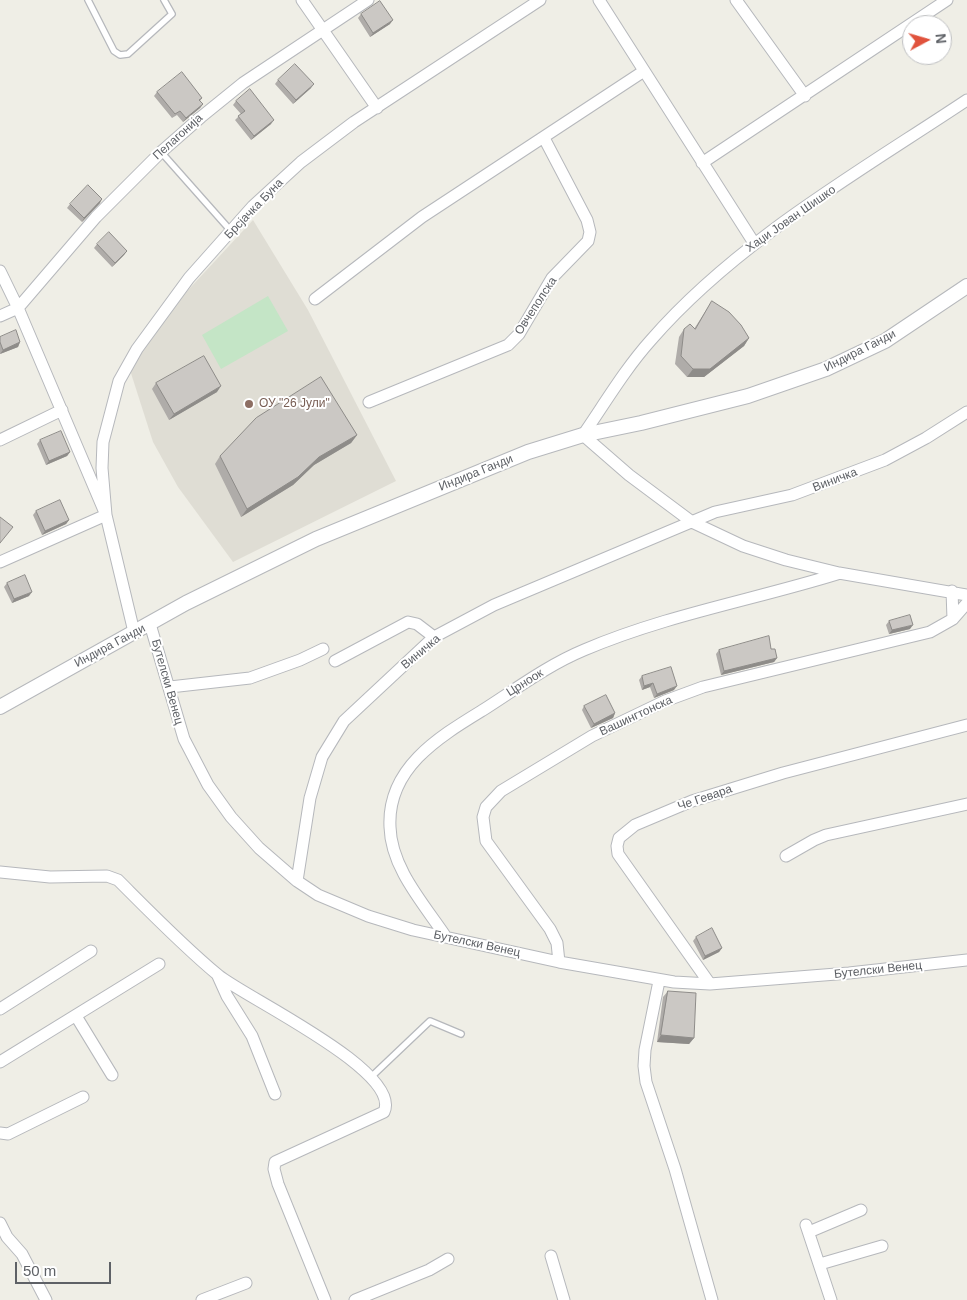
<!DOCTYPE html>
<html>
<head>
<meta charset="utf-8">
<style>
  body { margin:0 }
  #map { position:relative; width:967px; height:1300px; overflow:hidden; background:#efeee6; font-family:Helvetica,sans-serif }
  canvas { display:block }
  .north { position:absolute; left:902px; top:15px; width:50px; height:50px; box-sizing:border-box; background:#fff; border:1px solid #bfc0c2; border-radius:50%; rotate:84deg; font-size:14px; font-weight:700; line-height:20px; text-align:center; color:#5e6166 }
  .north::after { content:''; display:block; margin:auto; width:18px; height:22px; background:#e0523c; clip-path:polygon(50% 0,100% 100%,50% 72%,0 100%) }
  .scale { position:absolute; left:15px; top:1262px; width:96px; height:22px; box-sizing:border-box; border:2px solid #5e6166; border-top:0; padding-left:6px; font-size:15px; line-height:18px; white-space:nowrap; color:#5e6166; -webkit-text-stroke:4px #fff; paint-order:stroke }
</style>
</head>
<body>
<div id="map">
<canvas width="967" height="1300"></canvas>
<div class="north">N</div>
<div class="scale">50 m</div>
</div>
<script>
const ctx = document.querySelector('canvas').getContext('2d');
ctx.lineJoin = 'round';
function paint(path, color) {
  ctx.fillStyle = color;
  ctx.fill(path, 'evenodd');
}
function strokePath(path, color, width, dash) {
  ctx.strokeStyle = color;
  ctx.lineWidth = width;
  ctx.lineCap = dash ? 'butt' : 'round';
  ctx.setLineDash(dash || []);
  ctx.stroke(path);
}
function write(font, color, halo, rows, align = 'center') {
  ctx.font = font + ' Helvetica,sans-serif';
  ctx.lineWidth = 4;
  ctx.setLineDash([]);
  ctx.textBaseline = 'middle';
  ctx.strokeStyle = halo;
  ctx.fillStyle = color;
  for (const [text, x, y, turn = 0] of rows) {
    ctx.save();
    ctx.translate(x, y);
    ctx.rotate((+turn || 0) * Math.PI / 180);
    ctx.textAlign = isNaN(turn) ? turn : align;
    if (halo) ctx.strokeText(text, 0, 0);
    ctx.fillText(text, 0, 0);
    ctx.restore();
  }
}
paint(new Path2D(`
  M253 220 308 310 396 481 233 562 178 487 153 442 129 367 177 302Z`), '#dfddd4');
paint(new Path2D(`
  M268 296 288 331 221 369 202 335Z`), '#c4e5c6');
const service = new Path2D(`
  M88 0 114 51 120 55 128 54 172 14 164 0
  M161 152 231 231
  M370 1078 430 1021 461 1034`);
const minor = new Path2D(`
  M302 0 377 108
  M599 0 754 243
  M736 0 805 96
  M967 100C859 172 737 241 651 340 625 369 605 403 583 435L629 475 692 522 743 546 786 560 839 573 967 595
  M702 163 947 0
  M0 271 18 308 106 515 134 632
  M315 299 422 217 644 71
  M0 316 18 308 96 217 161 152 201 117 243 83 368 0
  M369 402 508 345 519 334 552 278 588 241 590 232 587 220 544 138
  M0 440 62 410
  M0 562 106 515 102 468 103 442 119 381 137 349 189 278 253 206 301 162 354 122 540 0
  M952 591 953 619
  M150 624 184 739 208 785 231 817 259 848 297 881 318 895 368 916 413 930 559 962 674 982 710 984 849 973 967 960
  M335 661 408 622 417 624 434 637
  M170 687 250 678 300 660 323 649
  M786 856 814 840 826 835 967 804
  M0 872 50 877 107 876 118 880C150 912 183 946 218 975 244 997 403 1071 384 1112L275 1162 274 1169 278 1184 325 1300
  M297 881 310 798 322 757 344 721 434 637 494 605 715 512 792 495 885 460 926 438 967 412
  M446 937C424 904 391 868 390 827 387 768 439 737 483 710 516 689 548 665 584 650 666 615 753 600 837 574
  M559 962 557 943 550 929 486 841 483 817 486 807 501 791 592 736 665 701 703 687 930 632 953 619 967 603
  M218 976 227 996 252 1036 275 1094
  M659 981 645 1050 644 1066 646 1082 675 1169 712 1300
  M710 984 618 854 617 846 619 838 635 825 692 801 783 773 967 725
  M0 1009 91 951
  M76 1016 112 1075
  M0 1062 159 964
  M0 1133 8 1134 83 1097
  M0 1223 7 1237 22 1254 46 1300
  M806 1225 831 1300
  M809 1232 861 1210
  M551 1256 564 1300
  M820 1264 882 1246
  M202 1300 246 1283
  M355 1300 429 1270 448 1259`);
const tertiary = new Path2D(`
  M0 707 186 603 316 539 528 452 583 435 641 423 748 396 826 369 885 341 967 286`);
strokePath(service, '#b6b8bc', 8);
strokePath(minor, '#b6b8bc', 13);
strokePath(tertiary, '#b6b8bc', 16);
strokePath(service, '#fff', 5.5);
strokePath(minor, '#fff', 11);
strokePath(tertiary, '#fff', 14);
paint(new Path2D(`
  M361 14 390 24 370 37 358 18Z
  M278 80 311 88 293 104 275 84Z
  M157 92 202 98 200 101 203 104 200 108 183 122 177 115 172 118 154 96Z
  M236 101 271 124 251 140 235 120 241 114 233 105Z
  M100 203 82 222 67 208 70 204Z
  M97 244 127 251 124 255 112 267 94 248Z
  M712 301 749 338 744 346 704 377H687L675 364 679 337 684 329H694Z
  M0 337 20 342 18 347 0 354Z
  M156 383 217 392 169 420 152 389Z
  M357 435 351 443 314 465 293 485 241 517 215 464 220 456Z
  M40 440 70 452 67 456 46 465 37 444Z
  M36 511 69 520 66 524 42 535 33 515Z
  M7 583 29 596 12 603 4 587Z
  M889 621 910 629 889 634 886 625Z
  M771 649 777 658 774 662 721 675 716 654 719 650Z
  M642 676 674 690 654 698 650 687 642 690 639 680Z
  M584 706 615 713 613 718 591 728 582 710Z
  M696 937 722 948 719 952 703 960 693 941Z
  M668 991 694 1038 689 1044 657 1042 663 997Z`), '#afaca9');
paint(new Path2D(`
  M393 20 390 24 370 37 373 33Z
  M314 84 311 88 293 104 296 100Z
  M203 104 200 108 183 122 186 118Z
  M274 120 271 124 251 140 254 136Z
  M102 199 100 203 82 222 84 218Z
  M127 251 124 255 112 267 115 263Z
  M749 338 744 346 704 377H687L693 369Z
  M20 342 18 347 0 354 3 350Z
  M221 386 217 392 169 420 174 414Z
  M357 435 351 443 314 465 293 485 241 517 247 509 319 457Z
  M70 452 67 456 46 465 49 461Z
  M69 520 66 524 42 535 45 531Z
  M32 592 29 596 12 603 14 599Z
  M913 625 910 629 889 634 892 630Z
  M777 658 774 662 721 675 724 671Z
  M653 683 650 687 642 690 644 686Z
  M677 686 674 690 654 698 657 694Z
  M615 713 613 718 591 728 594 724Z
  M722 948 719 952 703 960 705 956Z
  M661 1035 694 1038 689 1044 657 1042Z`), '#8e8c89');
const building = new Path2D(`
  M380 1 393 20 373 33 361 14Z
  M295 64 314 84 296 100 278 80Z
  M182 72 202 98 199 100 203 104 186 118 180 111 175 114 157 92Z
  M250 89 274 120 254 136 238 116 245 111 236 101Z
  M88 185 102 199 84 218 70 204Z
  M109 232 127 251 115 263 97 244Z
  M712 301 729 312 741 325 749 338 710 369H693L681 356 684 329 690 324 695 329Z
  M16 330 20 342 3 350 0 342V337Z
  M204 356 221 386 174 414 156 383Z
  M321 377 357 435 319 457 298 477 247 509 220 456 256 418Z
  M61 431 70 452 49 461 40 440Z
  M60 500 69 520 45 531 36 511Z
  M0 517 13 527 0 543Z
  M25 575 32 592 14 599 7 583Z
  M910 615 913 625 892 630 889 621Z
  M769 636 771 649H775L777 658 724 671 719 650Z
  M671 667 677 686 657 694 653 683 644 686 642 676Z
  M606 695 615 713 594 724 584 706Z
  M712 928 722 948 705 956 696 937Z
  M668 991 696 993 694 1038 661 1035Z`);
paint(building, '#cbc8c4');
strokePath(building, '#8e8c89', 1);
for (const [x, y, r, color] of [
  [249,404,5,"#8d6e63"]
]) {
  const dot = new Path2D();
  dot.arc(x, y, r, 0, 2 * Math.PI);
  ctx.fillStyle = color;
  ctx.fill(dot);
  strokePath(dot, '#fff', 2);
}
write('12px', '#5e6166', '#fff', [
  ["Пелагонија",178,137,-42],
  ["Брсјачка Буна",254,209,-46],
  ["Хаџи Јован Шишко",791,219,-35],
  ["Овчеполска",536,306,-57],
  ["Индира Ганди",860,351,-27],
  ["Индира Ганди",476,473,-22],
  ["Виничка",835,480,-21],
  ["Индира Ганди",110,646,-28],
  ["Виничка",421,652,-40],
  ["Бутелски Венец",167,682,74],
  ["Црноок",525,683,-32],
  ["Вашингтонска",636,716,-25],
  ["Че Гевара",705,798,-19],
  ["Бутелски Венец",477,944,12],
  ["Бутелски Венец",878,970,-6]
]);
write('12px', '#785e54', '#fff', [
  ["ОУ \"26 Јули\"",259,404]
], 'left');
</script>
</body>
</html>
